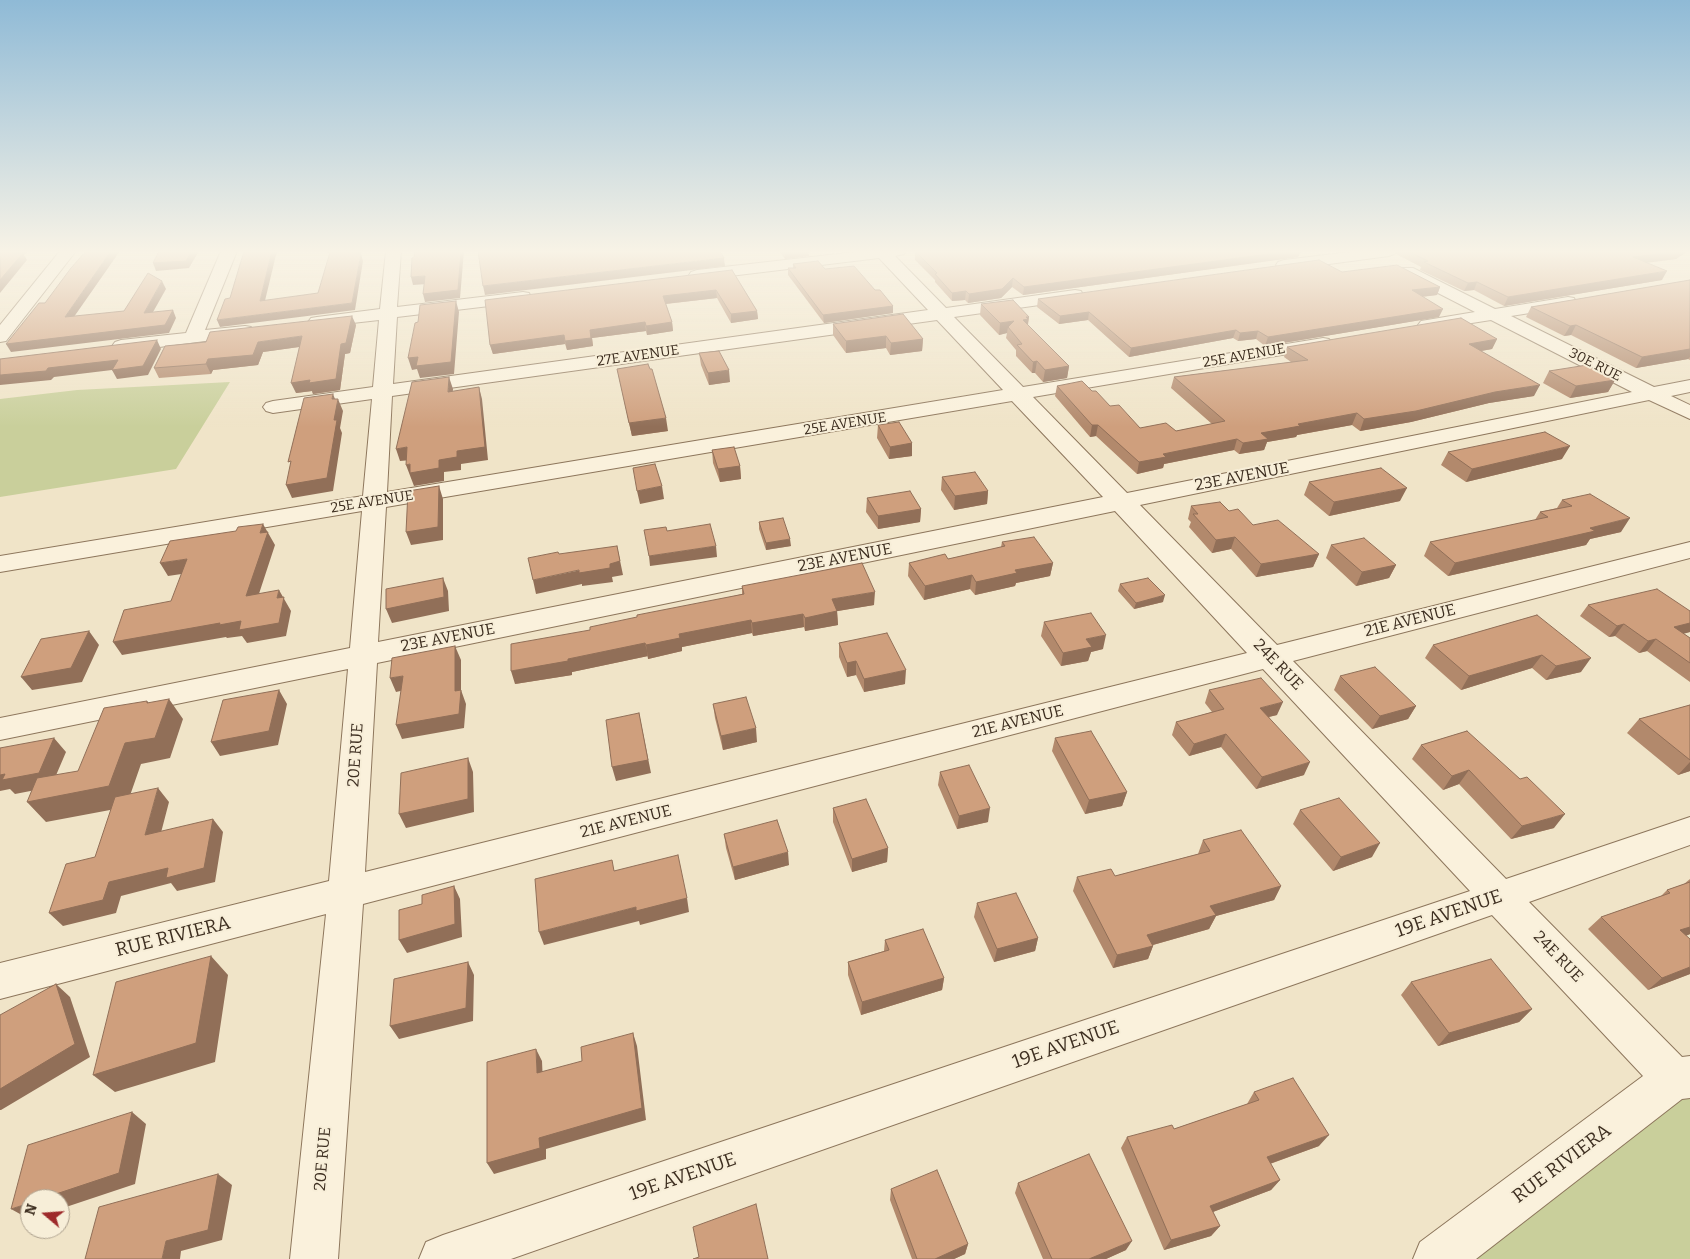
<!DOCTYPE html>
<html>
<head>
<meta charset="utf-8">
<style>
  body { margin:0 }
  #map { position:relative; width:1690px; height:1259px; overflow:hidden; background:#f0e4c8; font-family:Bitter,serif }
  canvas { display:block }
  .north { position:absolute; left:20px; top:1189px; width:50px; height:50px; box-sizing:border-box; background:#f7eed8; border:1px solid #ada18e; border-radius:50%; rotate:288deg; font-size:14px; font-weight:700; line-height:20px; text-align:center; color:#3d2e20 }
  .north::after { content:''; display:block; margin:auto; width:18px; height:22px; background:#9e2a2b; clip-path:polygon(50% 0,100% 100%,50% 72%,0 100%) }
</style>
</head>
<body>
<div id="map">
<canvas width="1690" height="1259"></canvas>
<div class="north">N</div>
</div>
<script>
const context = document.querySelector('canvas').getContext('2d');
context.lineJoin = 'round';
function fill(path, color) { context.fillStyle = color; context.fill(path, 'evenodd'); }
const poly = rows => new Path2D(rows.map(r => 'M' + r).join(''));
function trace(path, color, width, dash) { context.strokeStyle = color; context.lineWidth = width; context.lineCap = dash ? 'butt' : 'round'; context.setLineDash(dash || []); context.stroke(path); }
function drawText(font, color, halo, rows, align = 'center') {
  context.font = font + ' Bitter,serif'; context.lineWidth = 4; context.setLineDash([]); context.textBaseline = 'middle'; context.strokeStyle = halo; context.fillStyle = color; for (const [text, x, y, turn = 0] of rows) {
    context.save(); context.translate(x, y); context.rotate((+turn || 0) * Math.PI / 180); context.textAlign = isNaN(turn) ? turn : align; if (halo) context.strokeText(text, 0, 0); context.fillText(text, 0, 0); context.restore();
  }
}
fill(poly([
  [230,382,176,469,0,497,0,399,77,390],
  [1690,1078,1690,1259,1441,1259]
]), '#c9cf9b');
const minor = poly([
  [60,251,76,251,6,341,0,342,0,325,60,251],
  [221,251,237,251,205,330,245,326,251,327,254,331,251,335,121,352,115,350,112,346,115,342,121,340,186,333,221,251],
  [386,251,401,251,397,307,523,292,529,293,531,297,529,301,523,302,397,317,393,384,928,310,879,258,697,280,691,278,689,275,691,272,697,270,864,251,906,251,904,254,895,256,946,308,1075,290,1081,291,1083,295,1081,299,1075,300,954,317,1023,387,1323,338,1329,339,1332,343,1329,347,1323,348,1033,397,1127,493,1632,392,1491,320,1427,330,1421,329,1418,325,1421,321,1475,312,1401,274,1399,271,1401,268,1413,268,1495,309,1568,297,1574,298,1576,302,1574,306,1511,316,1654,387,1690,380,1690,392,1671,396,1690,405,1690,419,1649,400,1140,505,1277,645,1690,542,1690,558,1293,661,1506,879,1690,817,1690,845,1529,902,1682,1057,1690,1056,1690,1098,1682,1099,1476,1259,1413,1259,1420,1242,1643,1076,1492,915,511,1259,419,1259,426,1242,443,1235,1470,891,1263,669,363,904,338,1259,290,1259,326,914,0,999,0,963,329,881,348,669,0,740,0,718,350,648,362,511,0,572,0,556,363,496,372,399,273,413,266,411,263,407,266,403,273,401,373,387,379,320,317,327,311,326,308,322,311,318,317,317,380,309,386,251],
  [937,320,1003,390,387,492,392,396,937,320],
  [1012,401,1103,497,378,642,386,507,1012,401],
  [1115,511,1247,653,365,872,377,663,1115,511],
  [1358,251,1397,251,1394,254,1389,256,1284,270,1278,268,1276,265,1278,262,1284,260,1358,251]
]);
trace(minor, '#8d765c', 2);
fill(minor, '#faf1dc');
fill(poly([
  [779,251,808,251,809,256,785,259],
  [915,251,1301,251,1298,257,1023,295,1012,287,1001,298,968,303,965,300,952,301,935,282,935,280,915,260],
  [1397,251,1688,251,1676,259,1646,263,1662,280,1504,306,1474,290,1464,291,1420,270,1421,267,1396,254],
  [793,264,825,269,875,290,893,306,893,313,824,323,788,275,788,268,793,268],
  [732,270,757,311,758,319,731,323,717,298,666,304,672,322,673,331,647,335,646,331,592,338,593,346,567,350,565,344,493,354,490,345],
  [1342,272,1440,287,1437,295,1422,297,1439,317,1265,346,1256,339,1238,341,1233,338,1129,357,1088,320,1059,324,1037,307,1038,299],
  [1690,280,1690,360,1688,359,1636,368,1571,335,1564,336,1526,317,1531,307],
  [981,304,1029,317,1028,325,1069,366,1067,378,1043,382,1035,373,1032,373,1016,356,1016,350,1006,338,1007,333,999,335,980,315],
  [833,324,923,339,922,351,890,355,886,348,846,353,833,335],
  [356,325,350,353,345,354,340,390,313,394,312,391,296,393,299,347,263,352,258,365,213,370,211,374,159,378,154,368],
  [1497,339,1492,349,1481,351,1534,396,1489,403,1411,422,1360,431,1352,425,1297,435,1296,437,1267,442,1264,450,1239,454,1234,450,1164,464,1163,468,1137,474,1096,436,1090,437,1055,396,1057,386,1092,391,1110,406,1140,428,1176,431,1212,424,1171,388,1174,377,1291,362,1284,357,1287,347],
  [699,353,730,382,709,385,701,365],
  [617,369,668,431,632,436],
  [1549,371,1615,380,1608,392,1570,398,1543,383],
  [878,425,912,443,912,456,889,459,877,438],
  [712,450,740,466,741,479,720,482,713,463],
  [1448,452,1562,459,1466,482,1441,465],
  [942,477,988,491,987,504,954,510,941,490],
  [1309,482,1400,501,1329,516,1304,495],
  [867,498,921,509,920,522,878,529,866,512],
  [1562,500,1621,532,1590,539,1586,545,1448,576,1424,556,1430,542,1535,520,1540,512,1557,508],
  [1191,506,1229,511,1253,525,1319,554,1313,567,1256,577,1231,549,1212,553,1189,527,1191,522,1188,519],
  [759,522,791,546,766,550,759,529],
  [1002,542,1053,563,1050,576,1016,583,1015,586,975,595,970,589,924,600,908,576,909,563,948,559,1001,547],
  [1331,545,1396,565,1389,578,1356,586,1326,558],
  [1120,584,1163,602,1134,609,1118,591],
  [742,586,874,605,837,611,838,625,805,631,804,627,753,636,752,633,682,647,682,651,648,659,648,656,572,672,572,675,515,684,590,630,742,594],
  [1588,605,1690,611,1690,632,1683,633,1690,638,1690,682,1647,651,1639,653,1615,636,1609,637,1580,616],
  [1537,615,1581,672,1546,680,1532,668,1461,690,1425,658,1433,645],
  [1044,622,1103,649,1091,652,1088,661,1061,666,1041,636],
  [839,643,905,684,864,692,856,675,847,677,839,657],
  [1340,676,1416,706,1408,719,1372,729,1334,690],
  [1209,690,1277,715,1269,717,1304,775,1256,789,1221,747,1189,756,1172,735,1176,722,1212,712,1205,703],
  [713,704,757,742,723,750,715,718],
  [1690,705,1690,771,1678,775,1627,733,1639,719],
  [1467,731,1554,828,1511,839,1459,784,1443,790,1412,759,1421,745],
  [1055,738,1127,792,1122,806,1085,814,1052,751],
  [940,772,988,822,957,829,938,785],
  [833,808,888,848,887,862,852,872,833,822],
  [1300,810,1372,857,1333,871,1293,824],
  [724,834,789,865,735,880,726,848],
  [1203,840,1281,886,1274,900,1216,916,1209,929,1153,945,1153,946,1148,959,1113,968,1073,891,1077,877,1115,876,1198,854],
  [1690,879,1690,934,1686,936,1690,974,1648,990,1588,929,1601,917,1661,896,1667,890,1684,884],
  [977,903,1038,938,1035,951,994,962,974,917],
  [885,940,944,978,942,990,861,1015,848,975,848,962,884,951],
  [1411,982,1532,1009,1519,1022,1438,1046,1401,995],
  [1254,1092,1319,1146,1270,1164,1280,1180,1271,1190,1213,1212,1220,1226,1211,1236,1164,1250,1121,1148,1127,1137,1174,1129,1247,1104],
  [1018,1183,1126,1250,1106,1259,1043,1259,1015,1193],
  [891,1189,968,1244,965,1254,954,1259,912,1259,890,1200]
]), '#b2896c');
fill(poly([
  [17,251,28,251,24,255,27,260,0,293,0,280,14,254],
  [111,251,120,251,69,324,65,317],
  [192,251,199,251,189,268,156,271,153,263],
  [272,251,277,251,263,309,260,301],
  [357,251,362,251,358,262,356,254],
  [461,251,464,251,460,298,425,302,423,294],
  [785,251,808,251,809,256,785,259],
  [1290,251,1301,251,1298,257,1023,295,1024,287],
  [1681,251,1688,251,1676,259,1628,265,1633,257],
  [361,254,363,261,355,310,220,327,217,320,352,303],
  [724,258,725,266,485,295,483,286],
  [1667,271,1662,280,1504,306,1508,297],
  [425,276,427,284,413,285,411,277],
  [1013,278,1012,287,1001,298,968,303,969,294],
  [162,281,166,289,148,321,144,313],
  [1477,282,1474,290,1464,291,1468,283],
  [1440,287,1437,295,1409,298,1412,290],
  [716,290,717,298,664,304,663,296],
  [966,291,965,300,952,301,952,293],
  [456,301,459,312,454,374,420,378,417,369,412,370,408,358],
  [893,306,893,313,824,323,823,315],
  [1443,309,1439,317,1265,346,1268,337],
  [173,310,176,318,169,333,11,352,6,344],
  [757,311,758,319,731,323,731,314],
  [1089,312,1088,320,1059,324,1060,316],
  [352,316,356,325,350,353,345,354,340,390,313,394,312,391,296,393,291,383,341,344],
  [1026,317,1029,317,1027,328,1023,320],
  [1014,321,1008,327,1007,333,999,335,1000,323],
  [645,322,646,331,592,338,593,346,567,350,565,341,590,330],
  [672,322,673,331,647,335,646,326],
  [1576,325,1571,335,1564,336,1570,326],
  [1236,330,1233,338,1129,357,1131,348],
  [1258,331,1256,339,1238,341,1240,333],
  [564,335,565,344,493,354,490,345],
  [302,336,306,346,263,352,258,365,213,370,211,374,206,364,208,359,258,342],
  [886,336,886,348,846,353,846,341],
  [923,339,922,351,890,355,891,343],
  [1497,339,1492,349,1464,354,1469,344],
  [157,340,161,349,148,375,117,379,112,370,54,377,51,380,0,385,0,375],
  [1690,349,1690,357,1688,359,1636,368,1642,357],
  [1037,361,1035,373,1032,373,1033,362],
  [1069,366,1067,378,1043,382,1045,370],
  [729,370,730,382,709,385,708,373],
  [449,377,453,389,452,404,448,392],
  [1615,380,1608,392,1570,398,1576,386],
  [1540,385,1534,396,1489,403,1411,422,1360,431,1364,419,1495,392],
  [479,387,482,399,488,460,461,464,461,470,444,472,444,481,414,486,406,465,439,460,457,451],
  [333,394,337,404,338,399,343,411,340,428,342,433,333,491,292,498,286,485,334,420,332,399],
  [1357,413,1352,425,1297,435,1296,437,1267,442,1264,450,1239,454,1243,443,1261,433,1298,424],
  [666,418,668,431,632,436,629,423],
  [1092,425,1098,425,1096,436,1090,437],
  [1237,439,1234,450,1164,464,1163,468,1137,474,1139,462,1163,454],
  [912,443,912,456,889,459,890,447],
  [1570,446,1562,459,1466,482,1472,469],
  [407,447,411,460,400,461,396,449],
  [740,466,741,479,720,482,718,469],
  [439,486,443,499,443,540,411,545,406,532],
  [662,486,664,499,640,504,637,491],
  [1407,488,1400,501,1329,516,1334,502],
  [988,491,987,504,954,510,955,496],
  [921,509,920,522,878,529,878,516],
  [1630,518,1621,532,1590,539,1586,545,1448,576,1455,563,1590,528],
  [263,524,275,545,254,609,246,596,260,533],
  [1235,537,1231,549,1212,553,1216,540],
  [790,539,791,546,766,550,766,543],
  [617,546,623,575,612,577,613,582,582,586,582,584,536,594,533,580,610,564],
  [716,546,717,557,650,566,649,556],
  [1319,554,1313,567,1256,577,1261,564],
  [187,559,195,572,168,576,160,563],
  [1053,563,1050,576,1016,583,1015,586,975,595,976,582,1015,570],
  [1396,565,1389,578,1356,586,1362,572],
  [972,575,970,589,924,600,925,586],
  [443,578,448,591,449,611,392,623,386,609],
  [279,590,291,611,286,636,247,643,242,636,227,638,226,637,122,655,113,642,277,598],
  [875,592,874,605,832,612,832,599],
  [1165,595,1163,602,1134,609,1136,603],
  [837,611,838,625,805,631,805,618],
  [803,614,804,627,753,636,752,623],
  [751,620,752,633,682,647,682,651,648,659,646,645,679,634],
  [1690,623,1690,632,1665,639,1674,627],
  [1624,624,1615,636,1609,637,1617,626],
  [89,631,99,645,82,682,32,690,21,677],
  [1106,635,1103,649,1091,652,1088,661,1061,666,1063,653,1086,639],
  [1656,639,1647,651,1639,653,1648,641],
  [645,643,648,656,572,672,572,675,515,684,511,671],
  [455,646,461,660,461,692,461,690,466,704,464,728,402,739,396,725,455,691],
  [1542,655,1532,668,1461,690,1469,676],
  [1591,658,1581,672,1546,680,1556,666],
  [856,661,856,675,847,677,847,663],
  [906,670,905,684,864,692,864,679],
  [403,676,409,689,396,692,390,678],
  [279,690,287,704,278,745,220,756,211,742],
  [169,699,183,719,170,758,141,764,126,807,46,822,27,802,125,743,147,701,161,720],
  [1283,702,1277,715,1255,720,1260,708],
  [1416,706,1408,719,1372,729,1380,716],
  [639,713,651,773,616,781,612,767],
  [756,728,757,742,723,750,721,736],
  [1226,734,1221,747,1189,756,1194,744],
  [54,738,66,752,51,787,15,794,10,789,0,791,0,775],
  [468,758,473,772,474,812,406,828,399,814],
  [1310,762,1304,775,1256,789,1262,777],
  [1690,762,1690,771,1678,775],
  [1469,770,1459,784,1443,790,1452,776],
  [158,788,169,802,157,848,145,835],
  [1127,792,1122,806,1085,814,1089,800],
  [990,808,988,822,957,829,959,816],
  [1565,814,1554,828,1511,839,1522,826],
  [213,819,223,832,215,882,177,891,171,883,121,896,116,913,63,926,49,913,109,882],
  [1380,843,1372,857,1333,871,1341,857],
  [888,848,887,862,852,872,852,859],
  [788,852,789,865,735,880,733,867],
  [454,886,460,899,462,937,407,953,399,940],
  [1281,886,1274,900,1216,916,1209,929,1142,948,1147,935,1210,906],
  [687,898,689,912,640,925,639,921,544,945,539,932,636,907],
  [1690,927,1690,934,1667,943,1680,930],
  [1038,938,1035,951,994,962,997,949],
  [1153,946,1148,959,1113,968,1117,955],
  [211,956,228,975,215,1062,115,1092,93,1075],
  [468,962,474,975,473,1021,399,1039,390,1026],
  [1690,967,1690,974,1648,990,1662,978],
  [944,978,942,990,861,1015,862,1002],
  [56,984,70,997,90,1057,1,1110,0,1110,0,1089],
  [1532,1009,1519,1022,1438,1046,1449,1033],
  [633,1033,637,1046,646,1120,546,1149,546,1159,494,1174,487,1163],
  [536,1049,542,1061,543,1085,537,1073],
  [132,1112,146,1124,135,1184,60,1209,60,1199,41,1199],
  [1329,1135,1319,1146,1258,1168,1267,1157],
  [218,1174,232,1185,222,1240,181,1251,180,1259,162,1259,166,1241],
  [1280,1180,1271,1190,1202,1216,1210,1206],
  [30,1203,30,1219,29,1219,11,1209],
  [1220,1226,1211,1236,1164,1250,1171,1240],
  [1132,1241,1126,1250,1106,1259,1089,1259],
  [968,1244,965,1254,954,1259,935,1259]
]), '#916f58');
const building = poly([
  [0,251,17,251,14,254,23,253,0,280,0,251],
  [86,251,111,251,65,317,124,311,148,273,162,281,144,313,173,310,165,325,6,344,39,303,45,303,71,268,86,251],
  [159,251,192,251,186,261,153,263,159,251],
  [244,251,272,251,260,301,318,293,330,252,327,253,328,251,357,251,356,254,361,254,352,303,217,320,225,299,230,298,244,251],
  [415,251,461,251,458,290,423,294,425,276,411,277,412,258,414,257,415,251],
  [478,251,720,251,724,258,483,286,478,251],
  [915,251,1290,251,1024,287,1013,278,1002,289,969,294,966,291,952,293,935,274,937,273,915,251],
  [1408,251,1681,251,1633,257,1667,271,1508,297,1477,282,1468,283,1424,262,1428,261,1408,251],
  [1319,260,1342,272,1397,265,1440,287,1412,290,1443,309,1268,337,1258,331,1240,333,1236,330,1131,348,1089,312,1060,316,1038,299,1319,260],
  [818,261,825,269,854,266,875,290,880,290,893,306,823,315,788,268,796,268,793,264,818,261],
  [732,270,757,311,731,314,716,290,663,296,672,322,646,326,645,322,590,330,591,338,565,341,564,335,490,345,485,300,732,270],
  [1690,280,1690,349,1642,357,1576,325,1570,326,1531,307,1690,280],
  [1013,300,1029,317,1026,317,1028,319,1023,320,1069,366,1045,370,1037,361,1033,362,1017,345,1022,344,1008,327,1014,321,1000,323,981,304,1013,300],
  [456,301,451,362,416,366,418,357,408,358,415,323,418,322,420,305,456,301],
  [903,314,923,339,891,343,886,336,846,341,833,324,903,314],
  [352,316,346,343,341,344,336,379,309,383,310,380,291,383,302,336,258,342,253,355,208,359,206,364,154,368,165,346,206,342,210,332,352,316],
  [1461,318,1497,339,1469,344,1540,385,1495,392,1416,411,1364,419,1357,413,1298,424,1300,426,1261,433,1268,439,1243,443,1237,439,1163,454,1166,457,1139,462,1098,425,1092,425,1057,386,1082,381,1092,391,1096,391,1110,406,1119,405,1140,428,1166,423,1176,431,1225,421,1174,377,1308,360,1287,347,1461,318],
  [157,340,143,366,112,370,118,360,48,368,46,371,0,375,0,359,157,340],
  [719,351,729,370,708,373,699,353,719,351],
  [648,364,650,369,652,369,666,418,629,423,617,369,648,364],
  [1587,365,1615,380,1576,386,1549,371,1587,365],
  [449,377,448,392,479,387,485,447,457,451,457,457,439,460,439,468,410,473,410,464,406,465,407,447,396,449,412,382,449,377],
  [333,394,332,399,338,399,334,420,337,420,327,478,286,485,291,461,288,462,304,398,333,394],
  [899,422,912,443,890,447,878,425,899,422],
  [1545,432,1570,446,1472,469,1448,452,1545,432],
  [734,447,740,466,718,469,712,450,734,447],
  [655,464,662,486,637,491,633,468,655,464],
  [1381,468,1407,488,1334,502,1309,482,1381,468],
  [975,472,988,491,955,496,942,477,975,472],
  [439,486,438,527,406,532,408,491,439,486],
  [910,491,921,509,878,516,867,498,910,491],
  [1590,494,1630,518,1590,528,1595,531,1455,563,1430,542,1548,517,1540,512,1572,506,1562,500,1590,494],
  [1220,502,1229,511,1238,509,1253,525,1278,520,1319,554,1261,564,1235,537,1216,540,1193,514,1198,514,1191,506,1220,502],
  [783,518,790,539,766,543,759,522,783,518],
  [263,524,260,533,268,532,246,596,279,590,277,598,284,597,279,623,239,630,241,621,219,625,220,623,113,642,124,610,171,601,187,559,160,563,170,541,236,531,238,527,263,524],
  [710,524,716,546,649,556,644,530,666,527,667,531,710,524],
  [1034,537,1053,563,1015,570,1017,573,976,582,972,575,925,586,909,563,945,554,948,559,1005,546,1002,542,1034,537],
  [1364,538,1396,565,1362,572,1331,545,1364,538],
  [617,546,620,561,610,564,610,568,579,573,579,570,533,580,528,558,558,552,559,554,617,546],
  [862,563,875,592,832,599,837,611,805,618,803,614,752,623,751,620,679,634,680,638,646,645,645,643,568,659,568,661,511,671,511,644,590,630,590,627,637,617,637,615,744,594,742,586,862,563],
  [443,578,444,597,386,609,386,589,443,578],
  [1148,578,1165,595,1136,603,1120,584,1148,578],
  [1657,589,1690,611,1690,623,1674,627,1690,638,1690,663,1656,639,1648,641,1624,624,1617,626,1588,605,1657,589],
  [1091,613,1106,635,1086,639,1092,647,1063,653,1044,622,1091,613],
  [1537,615,1591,658,1556,666,1542,655,1469,676,1433,645,1537,615],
  [89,631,71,668,21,677,41,639,89,631],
  [887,633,906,670,864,679,856,661,847,663,839,643,887,633],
  [455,646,455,691,461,690,459,714,396,725,403,676,390,678,392,658,455,646],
  [1375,667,1416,706,1380,716,1340,676,1375,667],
  [1261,678,1283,702,1260,708,1310,762,1262,777,1226,734,1194,744,1176,722,1224,709,1209,690,1261,678],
  [279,690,269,731,211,742,223,700,279,690],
  [746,697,756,728,721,736,713,704,746,697],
  [169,699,155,738,125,743,109,786,27,802,37,778,78,771,104,708,147,701,147,703,169,699],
  [1690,705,1690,760,1639,719,1690,705],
  [639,713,648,760,612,767,606,720,639,713],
  [1091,731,1127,792,1089,800,1055,738,1091,731],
  [1467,731,1520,779,1527,777,1565,814,1522,826,1469,770,1452,776,1421,745,1467,731],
  [54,738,39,773,2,780,5,774,0,775,0,748,54,738],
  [468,758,468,799,399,814,401,773,468,758],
  [969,765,990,808,959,816,940,772,969,765],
  [158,788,145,835,213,819,204,868,166,878,168,868,109,882,103,900,49,913,66,864,95,857,115,797,158,788],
  [1339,798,1380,843,1341,857,1300,810,1339,798],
  [866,799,888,848,852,859,833,808,866,799],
  [777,820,788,852,733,867,724,834,777,820],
  [1241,830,1281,886,1210,906,1216,915,1147,935,1153,946,1117,955,1077,877,1111,869,1115,876,1210,851,1203,840,1241,830],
  [678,855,687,898,636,911,636,907,539,932,535,879,612,860,614,871,678,855],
  [1690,882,1690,927,1680,930,1690,939,1690,967,1662,978,1601,917,1670,893,1667,890,1690,882],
  [454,886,455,924,399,940,399,910,422,904,422,895,454,886],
  [1016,893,1038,938,997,949,977,903,1016,893],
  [923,929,944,978,862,1002,848,962,889,950,885,940,923,929],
  [211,956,196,1043,93,1075,116,982,211,956],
  [1491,959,1532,1009,1449,1033,1411,982,1491,959],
  [468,962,466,1008,390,1026,394,979,468,962],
  [56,984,75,1044,0,1089,0,1015,56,984],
  [633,1033,642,1108,539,1138,540,1148,487,1163,487,1062,536,1049,537,1073,582,1061,581,1047,633,1033],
  [1293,1078,1329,1135,1267,1157,1280,1180,1210,1206,1220,1226,1171,1240,1127,1137,1172,1125,1174,1129,1259,1100,1254,1092,1293,1078],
  [132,1112,119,1173,41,1199,30,1199,30,1203,11,1209,28,1145,132,1112],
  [1089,1154,1132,1241,1089,1259,1052,1259,1018,1183,1089,1154],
  [937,1170,968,1244,935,1259,917,1259,891,1189,937,1170],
  [218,1174,208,1230,166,1241,162,1259,85,1259,99,1207,218,1174],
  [756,1204,768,1259,693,1259,699,1257,693,1227,756,1204]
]);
fill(building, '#cf9f7d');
trace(building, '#916f58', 1);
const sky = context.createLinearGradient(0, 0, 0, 427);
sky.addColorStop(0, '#8fbad6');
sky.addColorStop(0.59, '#f8f3e6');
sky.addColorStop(1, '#f8f3e600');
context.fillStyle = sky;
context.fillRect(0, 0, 1690, 427);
drawText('14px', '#3d2e20', '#f7eed8', [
  ["27E AVENUE",638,356,-8],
  ["25E AVENUE",1244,356,-10],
  ["30E RUE",1595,365,27],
  ["25E AVENUE",845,424,-9],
  ["25E AVENUE",372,502,-9]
]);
drawText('16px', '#3d2e20', '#f7eed8', [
  ["23E AVENUE",1242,477,-11],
  ["23E AVENUE",845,558,-11],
  ["21E AVENUE",1410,621,-14],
  ["23E AVENUE",448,638,-11],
  ["24E RUE",1278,665,46],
  ["21E AVENUE",1018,722,-14],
  ["20E RUE",356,755,-86],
  ["21E AVENUE",626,822,-14],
  ["24E RUE",1558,957,46],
  ["20E RUE",323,1159,-85]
]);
drawText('19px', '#3d2e20', '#f7eed8', [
  ["19E AVENUE",1449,914,-19],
  ["RUE RIVIERA",173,937,-14],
  ["19E AVENUE",1066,1045,-19],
  ["RUE RIVIERA",1562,1164,-37],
  ["19E AVENUE",683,1177,-19]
]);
</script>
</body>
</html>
